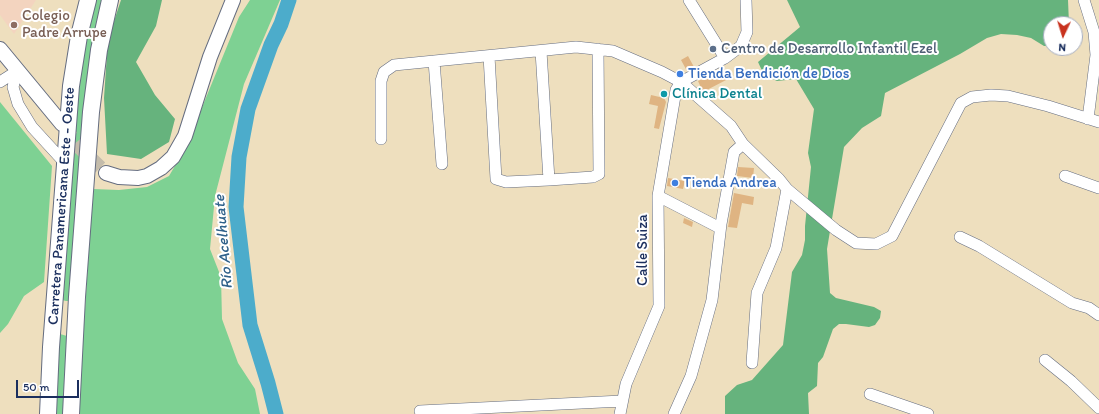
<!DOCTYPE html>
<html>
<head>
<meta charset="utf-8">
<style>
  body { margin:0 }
  #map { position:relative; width:1099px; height:414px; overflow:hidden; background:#eedfbe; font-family:Itim,sans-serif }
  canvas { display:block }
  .north { position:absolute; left:1043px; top:16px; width:40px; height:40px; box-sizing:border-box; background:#fff; border:1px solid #a4acbf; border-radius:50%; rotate:184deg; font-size:11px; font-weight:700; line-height:16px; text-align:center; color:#1b2f5e }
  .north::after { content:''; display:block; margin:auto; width:14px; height:18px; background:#c8321e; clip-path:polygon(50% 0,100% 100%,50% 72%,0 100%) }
  .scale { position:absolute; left:16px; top:380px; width:63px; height:18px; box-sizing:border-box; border:2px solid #1b2f5e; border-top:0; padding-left:5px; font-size:12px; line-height:14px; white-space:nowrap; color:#1b2f5e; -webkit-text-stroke:3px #fff; paint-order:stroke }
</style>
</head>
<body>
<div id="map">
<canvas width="1099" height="414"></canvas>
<div class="north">N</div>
<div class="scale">50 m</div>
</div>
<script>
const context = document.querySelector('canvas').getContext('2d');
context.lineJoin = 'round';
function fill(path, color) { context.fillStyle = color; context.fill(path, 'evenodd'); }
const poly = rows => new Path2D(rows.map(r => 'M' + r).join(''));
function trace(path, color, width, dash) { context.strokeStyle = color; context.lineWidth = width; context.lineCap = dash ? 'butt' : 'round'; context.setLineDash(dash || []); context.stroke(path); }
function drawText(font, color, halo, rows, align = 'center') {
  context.font = font + ' Itim,sans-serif'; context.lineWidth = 4; context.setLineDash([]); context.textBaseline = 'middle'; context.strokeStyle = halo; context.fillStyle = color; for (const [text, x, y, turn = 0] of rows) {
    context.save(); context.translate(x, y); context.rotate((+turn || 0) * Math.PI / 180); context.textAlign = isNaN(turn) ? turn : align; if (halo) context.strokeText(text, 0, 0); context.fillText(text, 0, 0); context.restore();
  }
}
fill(poly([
  [0,0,36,0,14,34,0,15]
]), '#f3d4bf');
fill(poly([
  [93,0,106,0,69,301,66,301,62,300,76,81],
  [250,0,280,0,244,84,215,196,210,249,221,277,222,319,238,363,255,389,260,414,78,414,93,189,119,190,147,187,169,176,185,149,239,17],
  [0,102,52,166,44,282,24,296,8,324,0,333],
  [60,334,67,336,66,414,53,414]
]), '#7ed193');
fill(poly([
  [121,0,162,0,156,26,136,62,155,95,175,119,169,142,141,159,107,154,104,98,108,39],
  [787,0,1068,0,1069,24,1051,24,1051,46,1044,46,1031,38,1017,35,1001,34,987,38,960,54,885,93,881,116,862,128,844,147,827,249,830,293,836,298,874,307,881,311,880,318,875,325,869,327,846,324,839,324,833,329,823,357,818,363,817,386,808,393,809,414,725,414,725,396,737,385,752,380,783,345,792,272,802,255,805,240,805,226,811,167,808,153,814,109,796,79,777,81,764,75,758,62,800,27]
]), '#66b37d');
trace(poly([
  [276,414,268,383,250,325,236,207,239,157,248,109,271,45,281,24,289,0]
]), '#4caccb', 15);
fill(poly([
  [688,56,694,67,687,71,681,60],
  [723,69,728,79,703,92,698,81],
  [651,95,664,98,666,102,659,129,654,128,658,106,649,104],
  [738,167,754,168,753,178,737,176],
  [668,178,685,181,683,189,667,186],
  [734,193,754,197,753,205,742,203,737,228,728,227],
  [684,218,693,222,692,227,683,223]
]), '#dfb482');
trace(poly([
  [63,126,80,148,106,173]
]), '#c4bcab', 14, [14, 7]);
const minor = poly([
  [689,0,725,58],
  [1084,0,1094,32,1096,55,1088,119],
  [541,51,549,180],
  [489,56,496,179,506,182,549,180,593,177,599,174,598,49],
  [434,61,442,164],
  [17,71,13,87,18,104,32,127,65,163],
  [0,82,17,71],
  [381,139,381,81,384,72,394,65,576,47,613,51,662,72,681,82,731,126,743,144,779,179,787,189,836,230,856,243,876,244,892,236,961,103,972,97,991,95,1008,96,1048,106,1099,122],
  [1065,176,1099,188],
  [658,196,720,228],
  [960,237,979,246,1072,303,1089,308,1099,315],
  [1045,360,1071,381,1099,408],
  [752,363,757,293,776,248,787,189],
  [870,394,928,414],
  [420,411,622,401],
  [620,414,626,384,659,306,658,196,676,90,681,82,725,58,741,46,747,32,746,0],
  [674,414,691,376,712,300,721,224,734,152,743,144]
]);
const major = poly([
  [0,49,62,124],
  [106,173,119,177,138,178,147,176,161,168,173,157,185,136,210,57,233,0]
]);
const highway = poly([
  [48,414,51,347,71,86,79,36,88,0],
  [71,414,77,297,91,112,99,50,110,0]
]);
trace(minor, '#656d80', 12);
trace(major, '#656d80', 16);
trace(highway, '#656d80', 18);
trace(minor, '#fff', 11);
trace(major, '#fff', 14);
trace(highway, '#fff', 16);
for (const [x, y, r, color] of [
  [14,25,4,"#8d6e63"],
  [713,49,4,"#5c6f8a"],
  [680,74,4,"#3f7fe0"],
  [664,94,4,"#0f9aa8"],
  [675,183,4,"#3f7fe0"]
]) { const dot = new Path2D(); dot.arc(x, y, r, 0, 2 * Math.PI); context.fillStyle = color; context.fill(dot); trace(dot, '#fff', 1.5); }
drawText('15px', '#785e54', '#fff', [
  ["Colegio",22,16],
  ["Padre Arrupe",22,33]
], 'left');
drawText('15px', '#4e5e75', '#fff', [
  ["Centro de Desarrollo Infantil Ezel",721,49]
], 'left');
drawText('15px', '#366cbe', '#fff', [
  ["Tienda Bendición de Dios",688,74],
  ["Tienda Andrea",683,183]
], 'left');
drawText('15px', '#0d838f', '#fff', [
  ["Clínica Dental",672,94]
], 'left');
drawText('15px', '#1b2f5e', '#fff', [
  ["Carretera Panamericana Este - Oeste",62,206,-86],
  ["Calle Suiza",643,250,-90]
]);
drawText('italic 16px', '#2f618a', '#fff', [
  ["Río Acelhuate",224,242,-95]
]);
</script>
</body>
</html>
